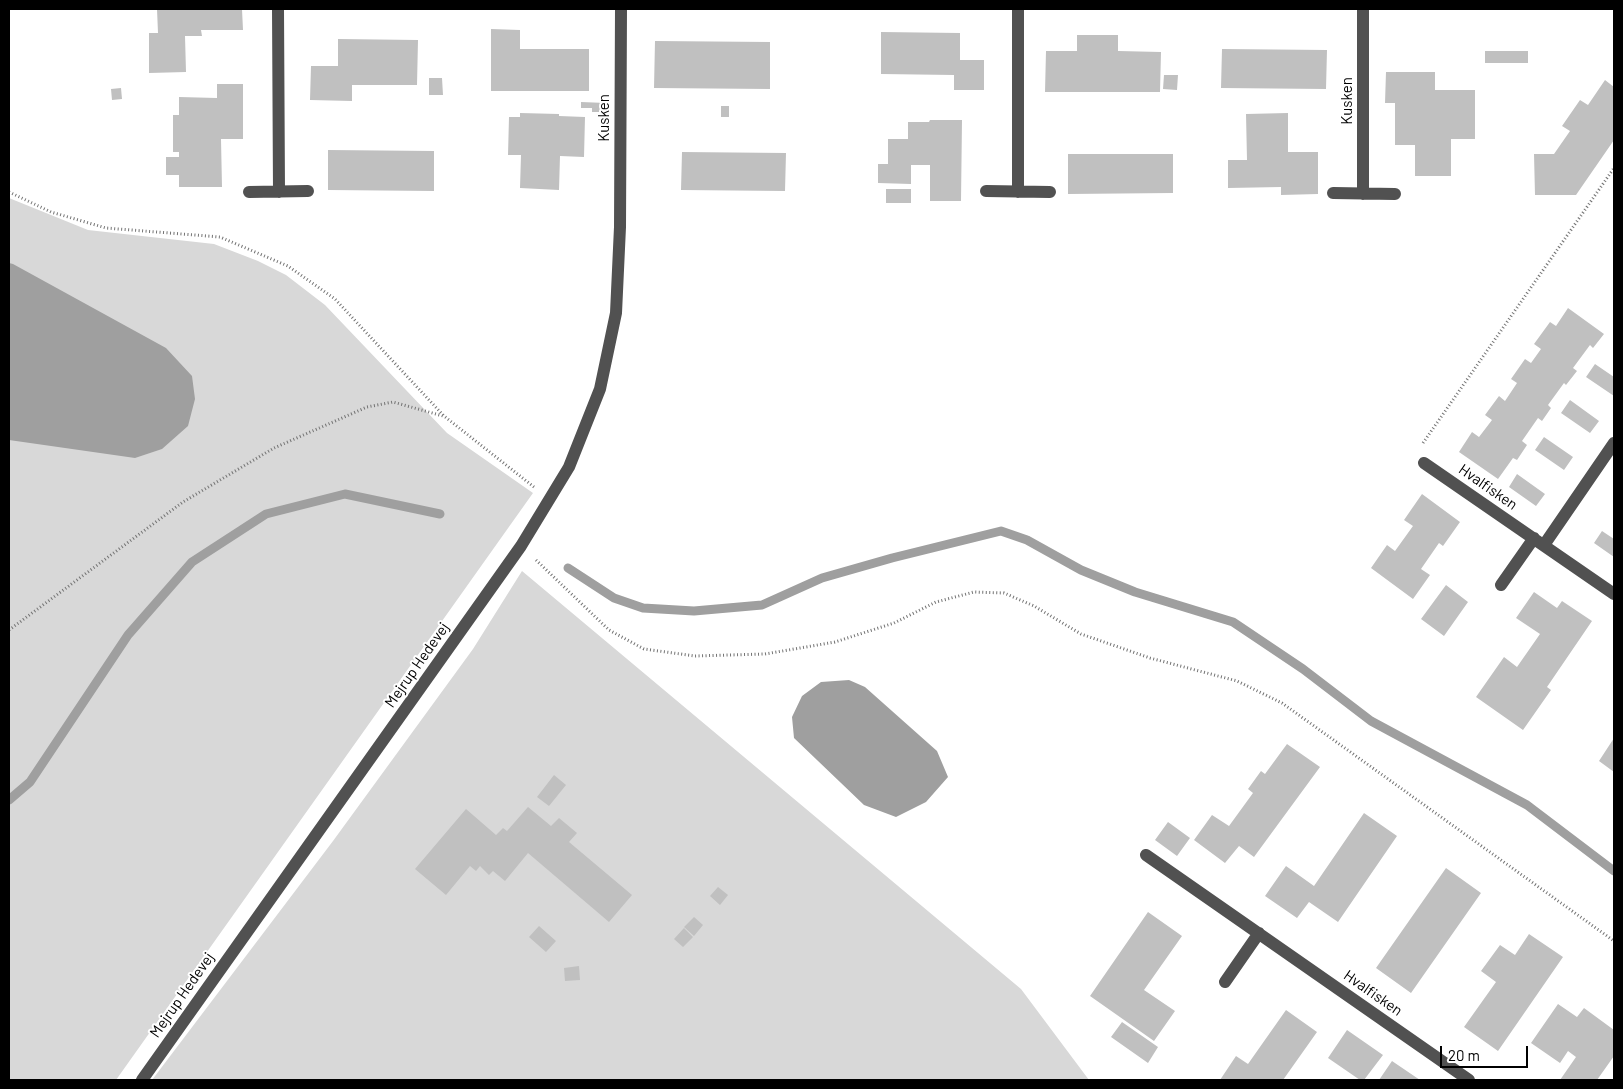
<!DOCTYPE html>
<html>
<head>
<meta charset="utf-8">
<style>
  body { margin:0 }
  #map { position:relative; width:1623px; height:1089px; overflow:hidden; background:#fff; font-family:Barlow,sans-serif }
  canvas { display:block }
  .frame { position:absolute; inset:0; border:10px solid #000; pointer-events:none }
  .scale { position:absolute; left:1440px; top:1046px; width:88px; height:22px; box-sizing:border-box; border:2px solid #000; border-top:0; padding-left:6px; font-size:15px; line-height:18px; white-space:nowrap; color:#000; -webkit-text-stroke:4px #fff; paint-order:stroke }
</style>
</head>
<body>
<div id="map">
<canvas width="1623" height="1089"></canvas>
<div class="frame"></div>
<div class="scale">20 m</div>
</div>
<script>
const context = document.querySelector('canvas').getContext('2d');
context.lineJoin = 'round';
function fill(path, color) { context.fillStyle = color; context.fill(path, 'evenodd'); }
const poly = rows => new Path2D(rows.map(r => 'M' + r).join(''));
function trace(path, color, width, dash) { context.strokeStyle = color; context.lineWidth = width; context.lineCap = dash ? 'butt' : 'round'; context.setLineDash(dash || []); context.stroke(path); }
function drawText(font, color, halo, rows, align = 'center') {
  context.font = font + ' Barlow,sans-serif'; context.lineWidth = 4; context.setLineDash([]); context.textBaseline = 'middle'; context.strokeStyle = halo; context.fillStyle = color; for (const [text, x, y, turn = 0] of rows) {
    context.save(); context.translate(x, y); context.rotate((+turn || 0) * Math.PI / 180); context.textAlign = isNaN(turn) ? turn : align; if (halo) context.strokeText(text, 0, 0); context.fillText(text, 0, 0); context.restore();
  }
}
fill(poly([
  [9,198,88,230,214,244,258,261,286,275,325,305,447,433,533,493,116,1080,9,1080],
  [522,571,1021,989,1089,1080,152,1080,333,841,473,649]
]), '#d8d8d8');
fill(poly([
  [9,263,13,264,166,348,192,376,195,399,188,426,162,449,135,458,9,440],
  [849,680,865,687,937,751,948,777,926,802,896,817,864,805,794,738,792,717,802,696,821,682]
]), '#9f9f9f');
trace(poly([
  [568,568,614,598,643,608,694,611,762,605,822,578,892,558,1001,531,1027,540,1081,570,1135,592,1233,622,1303,669,1371,721,1527,805,1614,871],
  [9,800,30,782,128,635,192,562,266,514,345,494,440,514]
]), '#9f9f9f', 9);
fill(poly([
  [157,9,242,9,243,30,201,30,202,36,185,36,186,72,149,73,149,33,158,33],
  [491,29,520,30,520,49,589,49,589,91,491,91],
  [881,32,960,33,960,60,984,60,984,90,954,90,954,75,881,74],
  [1077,35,1118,35,1118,51,1161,52,1160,92,1045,92,1046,51,1077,51],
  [338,39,418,40,417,85,352,85,352,101,310,100,311,66,338,66],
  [655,41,770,42,770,89,654,88],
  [1222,49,1327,50,1326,89,1221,88],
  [1485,51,1528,51,1528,63,1485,63],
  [1386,72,1435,72,1435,90,1475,90,1475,139,1451,139,1451,176,1415,176,1415,145,1395,145,1395,103,1385,103],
  [1164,75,1178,75,1177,90,1163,89],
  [429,78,442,78,443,95,429,95],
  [1605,80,1614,87,1614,140,1576,195,1535,195,1534,154,1554,154,1570,131,1562,126,1580,100,1588,105],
  [217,84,243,84,243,139,221,139,222,187,179,187,179,175,166,175,166,157,179,157,179,152,173,152,173,115,179,115,179,97,217,98],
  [121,88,122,99,112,100,111,89],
  [581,102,606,103,606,112,592,112,592,108,581,108],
  [721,106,729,106,729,117,721,117],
  [520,113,559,114,559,116,585,117,584,157,560,156,559,190,520,188,521,155,508,155,509,117,520,117],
  [1288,113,1288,152,1318,152,1318,194,1281,195,1281,187,1228,188,1228,160,1247,160,1246,114],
  [930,120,962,120,961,201,930,201,930,165,911,165,911,184,878,183,878,164,888,164,888,139,908,139,908,122,929,122],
  [328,150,434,151,434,191,328,190],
  [682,152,786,153,785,191,681,190],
  [1068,154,1173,154,1173,193,1068,194],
  [886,189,911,189,911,203,886,203],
  [1568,308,1604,334,1593,348,1590,345,1573,368,1577,371,1566,385,1564,383,1548,405,1551,408,1542,421,1538,418,1522,441,1527,445,1517,460,1513,458,1498,479,1459,452,1472,432,1479,437,1492,420,1485,415,1499,396,1505,401,1517,383,1511,379,1525,359,1531,363,1541,349,1534,344,1550,322,1556,326],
  [1595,364,1614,377,1614,396,1586,377],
  [1570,400,1599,421,1590,433,1561,413],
  [1544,437,1573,457,1564,470,1535,450],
  [1517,474,1545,494,1536,506,1509,487],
  [1422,494,1460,522,1443,546,1439,543,1421,569,1430,575,1413,599,1371,568,1387,545,1395,551,1413,526,1404,520],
  [1602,531,1614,539,1614,557,1594,543],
  [1446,585,1468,602,1444,636,1421,619],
  [1534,592,1557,608,1562,601,1592,621,1547,687,1551,690,1523,730,1476,697,1504,657,1517,667,1540,634,1516,618],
  [1614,738,1614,772,1599,761],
  [1287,744,1320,767,1254,857,1239,846,1225,863,1194,840,1212,815,1229,826,1253,793,1248,789,1261,771,1265,774],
  [554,775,566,785,549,806,537,797],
  [528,807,551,826,559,818,577,833,569,842,632,895,609,922,528,853,505,881,493,871,489,875,480,866,476,871,470,866,446,895,415,869,466,809,496,835,503,828,507,831],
  [1364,813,1397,836,1338,922,1309,902,1297,918,1265,896,1286,866,1314,886],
  [1168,822,1190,838,1177,856,1155,840],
  [1446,868,1481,893,1411,993,1376,968],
  [718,887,728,895,720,905,710,896],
  [1148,912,1182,936,1144,990,1175,1011,1154,1041,1090,996],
  [694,917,703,925,694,936,684,927],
  [539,926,556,941,546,952,529,937],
  [684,928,693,937,683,947,674,939],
  [1529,934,1563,957,1498,1051,1464,1027,1496,982,1481,971,1500,945,1515,955],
  [579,966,580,980,565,981,564,968],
  [1558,1004,1577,1017,1584,1008,1614,1030,1614,1056,1597,1080,1560,1080,1576,1057,1568,1051,1560,1063,1531,1043],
  [1286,1010,1317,1032,1283,1080,1220,1080,1236,1056,1248,1064],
  [1122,1022,1158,1047,1148,1063,1111,1037],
  [1347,1030,1383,1055,1364,1080,1360,1080,1328,1058],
  [1392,1061,1420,1080,1379,1080]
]), '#c0c0c0');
trace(poly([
  [9,192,51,212,106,228,220,237,288,266,335,299,444,416,534,487],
  [1423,443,1614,168],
  [536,560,609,630,644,649,695,656,765,654,835,642,894,623,936,602,974,592,1004,593,1034,606,1081,634,1150,658,1237,681,1282,703,1614,941],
  [9,630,183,502,274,448,367,407,393,402,443,416]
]), '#737373', 3, [1, 2.5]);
trace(poly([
  [278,9,279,192],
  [1363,9,1363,194],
  [986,191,1050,192],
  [249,192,308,191],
  [1018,192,1018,9],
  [1333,193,1395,194],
  [1424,463,1614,594],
  [1544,545,1614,443],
  [1501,585,1534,538],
  [1146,855,1469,1080],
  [1225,982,1259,933],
  [142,1080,521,546,569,467,600,389,616,313,620,227,621,9]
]), '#515151', 12);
drawText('15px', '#000', '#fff', [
  ["Kusken",1347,101,-90],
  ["Kusken",604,118,-90],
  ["Hvalfisken",1488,487,35],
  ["Mejrup Hedevej",417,665,-55],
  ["Hvalfisken",1373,993,35],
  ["Mejrup Hedevej",182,995,-55]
]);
</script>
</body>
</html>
